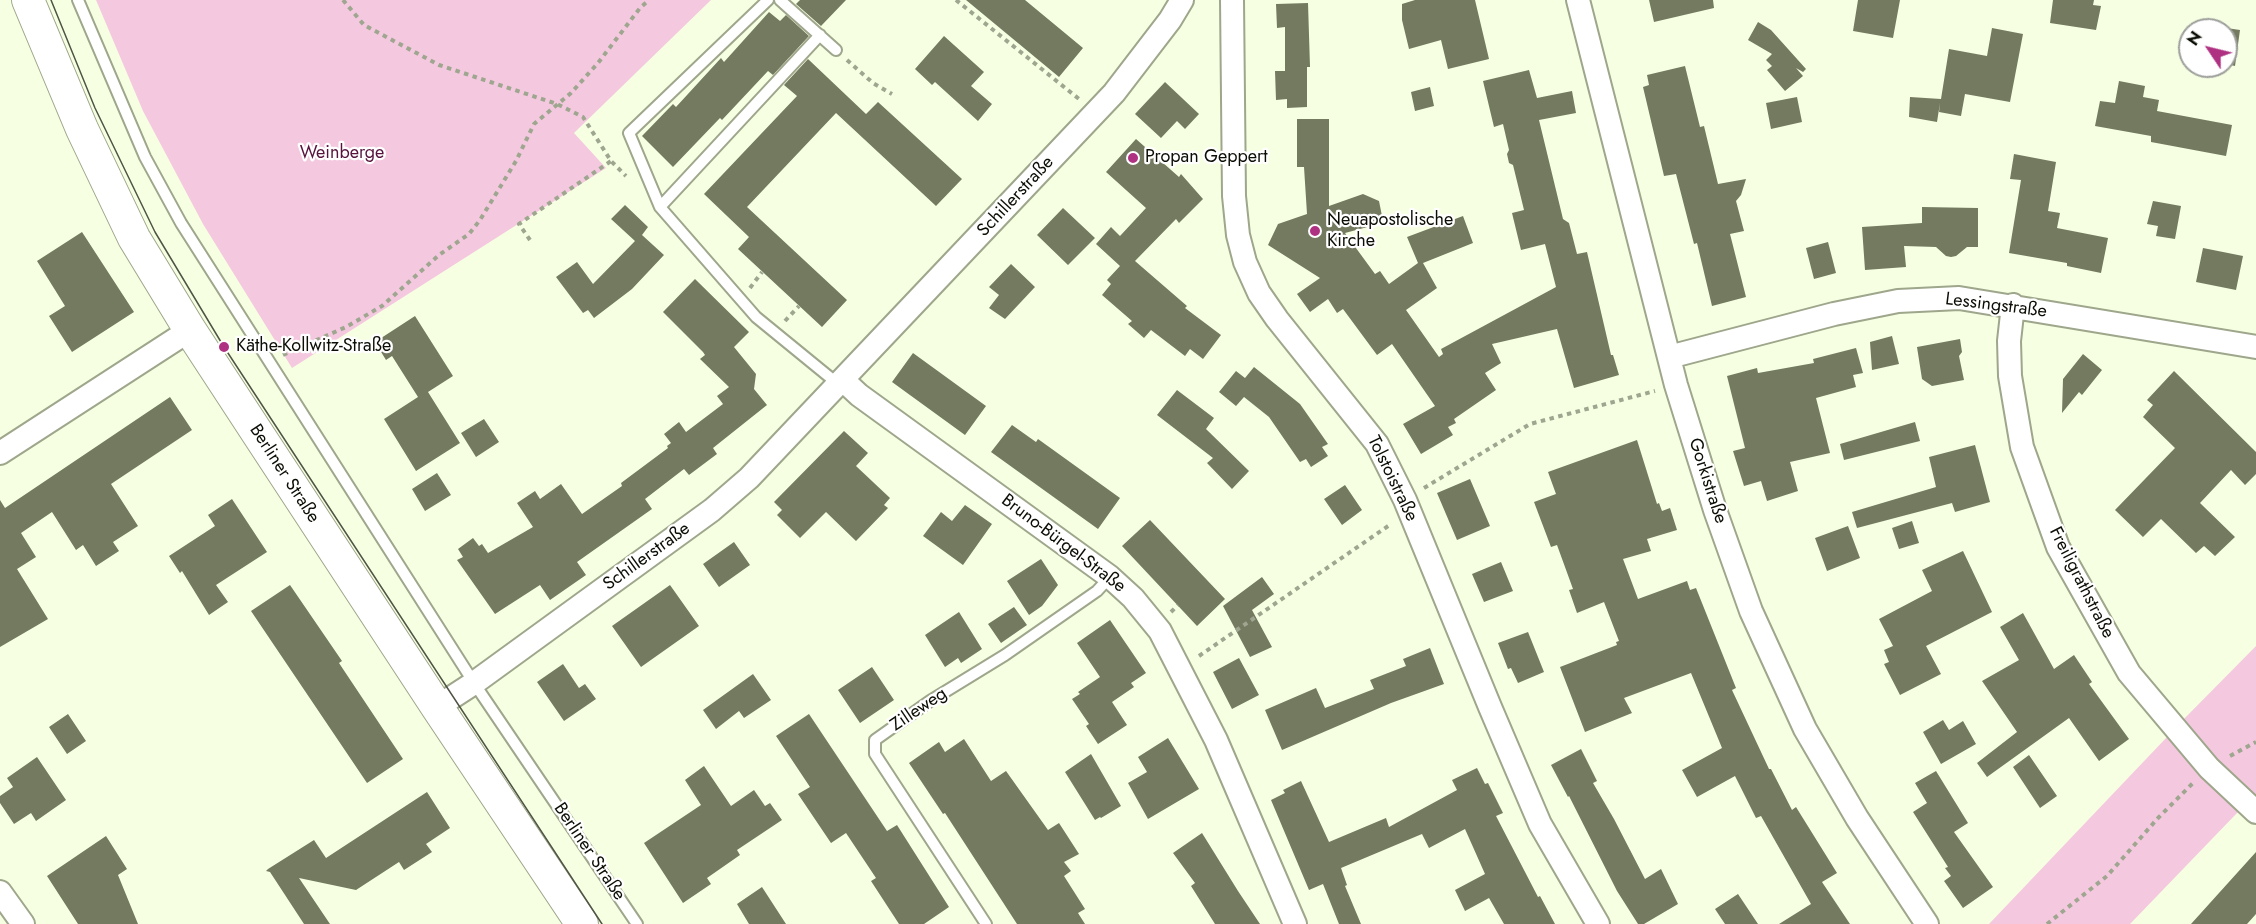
<!DOCTYPE html>
<html>
<head>
<meta charset="utf-8">
<style>
  body { margin:0 }
  #map { position:relative; width:2256px; height:924px; overflow:hidden; background:#f6ffe2; font-family:Jost,sans-serif }
  canvas { display:block }
  .north { position:absolute; left:2178px; top:18px; width:60px; height:60px; box-sizing:border-box; background:#fff; border:2px solid #9d9f9b; border-radius:50%; rotate:305deg; font-size:16px; font-weight:700; line-height:24px; text-align:center; color:#0b0e05 }
  .north::after { content:''; display:block; margin:auto; width:21px; height:27px; background:#af3282; clip-path:polygon(50% 0,100% 100%,50% 72%,0 100%) }
</style>
</head>
<body>
<div id="map">
<canvas width="2256" height="924"></canvas>
<div class="north">N</div>
</div>
<script>
const context = document.querySelector('canvas').getContext('2d');
context.lineJoin = 'round';
function fill(path, color) { context.fillStyle = color; context.fill(path, 'evenodd'); }
const poly = rows => new Path2D(rows.map(r => 'M' + r).join(''));
function trace(path, color, width, dash) { context.strokeStyle = color; context.lineWidth = width; context.lineCap = dash ? 'butt' : 'round'; context.setLineDash(dash || []); context.stroke(path); }
function drawText(font, color, halo, rows, align = 'center') {
  context.font = font + ' Jost,sans-serif'; context.lineWidth = 4.5; context.setLineDash([]); context.textBaseline = 'middle'; context.strokeStyle = halo; context.fillStyle = color; for (const [text, x, y, turn = 0] of rows) {
    context.save(); context.translate(x, y); context.rotate((+turn || 0) * Math.PI / 180); context.textAlign = isNaN(turn) ? turn : align; if (halo) context.strokeText(text, 0, 0); context.fillText(text, 0, 0); context.restore();
  }
}
fill(poly([
  [96,0,711,0,574,133,606,168,292,368,203,224,143,111],
  [2256,646,2256,794,2250,800,2179,724],
  [2167,737,2238,812,2130,924,1989,924]
]), '#f4c9df');
fill(poly([
  [800,0,846,0,821,26,796,4],
  [966,0,1025,0,1083,48,1059,77],
  [1415,0,1475,0,1489,59,1448,69,1441,40,1409,49,1402,20,1402,4],
  [1649,0,1713,0,1714,8,1654,22],
  [1858,0,1900,0,1893,38,1853,31],
  [2053,0,2094,0,2093,5,2101,6,2096,30,2050,23],
  [1308,3,1310,67,1307,67,1307,107,1287,108,1287,99,1276,100,1275,71,1285,71,1285,27,1277,28,1276,4],
  [769,12,780,21,786,15,809,36,773,75,768,71,722,120,720,118,673,167,642,136,673,104,676,107,721,58,724,62],
  [1758,22,1771,30,1806,69,1803,72,1796,68,1803,76,1785,91,1767,70,1772,66,1766,60,1772,54,1748,40],
  [2192,23,2240,30,2235,66,2226,64,2226,30,2191,30],
  [1992,28,2023,34,2010,102,1965,94,1961,116,1939,112,1940,103,1937,122,1909,117,1910,97,1941,99,1949,49,1987,56],
  [944,36,984,72,971,86,992,104,978,121,935,82,932,85,915,69],
  [808,59,866,114,878,102,962,179,936,206,836,113,747,207,847,300,822,327,738,249,749,237,704,194,797,96,784,85],
  [1685,66,1700,127,1704,126,1718,184,1746,179,1741,195,1736,201,1744,231,1730,234,1746,297,1712,306,1697,243,1694,244,1676,174,1664,176,1643,87,1649,85,1647,75],
  [1529,70,1537,98,1572,91,1576,113,1539,120,1563,219,1569,223,1577,254,1587,252,1611,355,1613,355,1619,375,1574,388,1557,329,1492,344,1501,363,1485,373,1496,390,1454,419,1456,423,1448,427,1453,435,1421,454,1403,424,1435,406,1392,344,1377,355,1343,309,1337,313,1328,299,1310,312,1297,294,1320,278,1268,245,1278,224,1307,214,1304,167,1297,167,1297,119,1329,119,1329,206,1363,194,1379,201,1382,216,1375,225,1345,233,1375,274,1380,271,1389,284,1418,263,1407,237,1463,216,1473,243,1423,263,1437,288,1406,310,1439,357,1443,354,1441,349,1556,287,1545,244,1521,250,1512,213,1524,210,1513,165,1509,163,1507,154,1509,150,1503,124,1494,127,1483,81],
  [2119,81,2145,86,2143,97,2159,100,2157,111,2232,125,2226,156,2151,142,2151,136,2095,126,2100,101,2115,103],
  [1165,82,1199,114,1185,129,1177,121,1161,138,1135,114],
  [1430,87,1434,106,1415,111,1411,92],
  [1797,97,1802,122,1771,129,1766,103],
  [1136,139,1179,177,1181,174,1203,199,1179,223,1176,219,1135,261,1187,306,1185,308,1221,335,1203,359,1190,349,1185,356,1151,330,1144,338,1128,324,1132,321,1102,295,1111,284,1107,280,1120,266,1096,244,1111,227,1120,236,1146,208,1106,172],
  [2014,154,2056,162,2048,211,2060,213,2057,228,2108,238,2101,273,2067,266,2067,263,2009,253,2021,180,2010,179],
  [2153,201,2181,206,2175,239,2156,236,2158,226,2147,224],
  [625,205,648,227,642,235,664,255,632,289,594,318,588,310,583,313,556,277,577,262,593,284,635,241,611,219],
  [1922,207,1978,208,1978,247,1967,247,1956,256,1951,257,1946,256,1936,247,1904,246,1906,267,1865,270,1862,227,1922,223],
  [1063,208,1095,238,1068,265,1037,235],
  [82,232,134,312,72,352,49,316,65,306,37,261],
  [1828,242,1836,273,1814,279,1806,248],
  [2203,248,2243,256,2236,290,2196,282],
  [1011,264,1035,287,1005,319,989,308,999,295,989,287],
  [695,279,749,332,734,347,756,374,754,389,767,405,713,448,717,454,689,475,684,469,645,499,652,509,577,562,586,575,550,600,540,585,495,614,457,560,463,557,458,549,473,538,479,546,482,544,488,553,533,527,517,503,535,491,540,499,561,484,582,514,622,486,621,483,668,448,667,446,671,443,664,434,679,422,686,432,723,404,717,396,729,387,700,359,705,355,703,352,663,312],
  [415,316,453,376,428,392,460,443,416,471,384,419,418,397,392,356,386,360,375,342],
  [1892,336,1899,364,1872,370,1870,342],
  [1960,339,1962,352,1959,356,1964,380,1932,386,1922,379,1917,347],
  [1856,348,1863,373,1853,375,1856,387,1816,398,1830,453,1790,462,1798,491,1767,501,1761,481,1744,486,1733,451,1745,448,1727,376,1757,368,1758,373,1814,363,1813,359],
  [913,353,986,406,965,435,892,382],
  [2083,354,2102,370,2082,395,2079,392,2062,413,2063,379],
  [1254,367,1300,404,1328,444,1322,447,1328,456,1311,467,1306,459,1300,462,1269,417,1244,397,1236,406,1219,392,1236,371,1245,378],
  [2174,371,2256,452,2256,474,2245,485,2231,470,2200,503,2235,537,2215,556,2204,546,2196,553,2161,519,2143,537,2115,510,2175,448,2143,417,2153,405,2147,400],
  [1177,390,1214,418,1206,429,1249,471,1232,489,1207,463,1213,458,1157,415],
  [170,397,192,430,111,484,138,526,113,542,119,551,96,566,83,545,76,550,52,512,21,533,36,557,17,569,48,619,0,647,0,500,5,508],
  [484,419,499,442,476,457,461,433],
  [1915,422,1920,441,1844,460,1840,444],
  [1012,425,1036,442,1038,439,1120,498,1098,529,991,452],
  [844,431,868,453,856,466,890,498,884,505,888,508,856,541,826,512,800,538,777,515,782,510,774,502],
  [1637,440,1657,504,1659,503,1662,511,1670,508,1677,530,1647,539,1651,551,1623,559,1638,599,1687,581,1690,590,1696,588,1736,688,1732,690,1769,769,1771,769,1792,810,1796,807,1837,873,1822,882,1850,924,1779,924,1811,904,1761,816,1756,818,1735,776,1697,797,1682,770,1722,748,1691,673,1624,698,1632,713,1585,732,1560,667,1617,645,1616,642,1619,641,1604,602,1577,613,1569,590,1573,589,1557,545,1551,547,1534,502,1556,494,1548,472],
  [1975,445,1990,502,1955,512,1952,503,1857,528,1852,512,1936,487,1929,457],
  [437,473,451,495,425,511,412,489],
  [1470,479,1490,526,1457,540,1437,493],
  [1345,485,1362,510,1342,525,1324,499],
  [232,499,267,552,216,585,228,602,209,615,182,571,180,573,169,556,215,526,208,515],
  [965,505,992,524,963,565,923,536,941,512,952,521],
  [1150,520,1225,599,1197,626,1122,546],
  [1912,521,1919,543,1899,549,1892,528],
  [1848,526,1860,558,1827,571,1815,538],
  [734,542,750,565,719,587,703,564],
  [1963,551,1992,612,1926,646,1941,674,1900,695,1884,664,1889,662,1884,650,1893,646,1879,619,1932,591,1922,570],
  [1041,559,1058,585,1042,606,1029,615,1007,581],
  [1501,562,1513,591,1484,602,1472,574],
  [1262,577,1274,594,1252,610,1272,647,1250,657,1223,606],
  [290,585,342,661,339,663,403,759,367,783,251,611],
  [670,585,699,626,641,667,612,626],
  [1014,607,1027,625,1001,643,988,624],
  [959,612,982,649,961,663,958,658,945,667,925,635],
  [2023,613,2054,669,2074,655,2092,682,2089,684,2129,739,2099,761,2069,718,1987,777,1977,763,2017,732,1982,681,2019,660,2000,627],
  [1110,620,1146,673,1131,683,1134,687,1112,702,1127,725,1098,744,1086,726,1089,724,1072,699,1080,694,1078,692,1100,677,1077,643],
  [1528,632,1544,672,1518,683,1511,668,1508,669,1498,643],
  [1430,648,1444,684,1391,703,1282,750,1265,710,1316,688,1325,708,1374,689,1370,680,1406,666,1403,659],
  [1239,658,1259,695,1232,709,1213,672],
  [563,664,579,688,585,684,596,699,564,721,537,682],
  [872,667,894,700,860,723,838,690],
  [753,674,771,700,744,718,739,711,716,729,703,710],
  [68,714,86,741,67,754,49,727],
  [809,714,887,831,897,825,949,907,924,924,899,924,871,881,876,878,846,833,831,843,798,794,810,787,776,736],
  [1943,720,1949,730,1963,721,1976,744,1941,764,1923,732],
  [1168,738,1199,789,1148,819,1128,783,1147,772,1138,757],
  [964,739,991,781,1006,771,1048,830,1059,823,1079,854,1064,862,1071,871,1064,876,1085,909,1078,913,1085,924,1017,924,945,813,943,814,909,763,939,742,945,752],
  [1581,749,1597,781,1593,783,1614,819,1645,879,1661,869,1678,904,1644,924,1638,924,1617,891,1569,796,1568,797,1551,765],
  [1091,754,1121,806,1101,818,1100,817,1095,820,1065,772],
  [2029,755,2057,796,2040,808,2013,767],
  [37,757,66,800,36,821,31,813,14,824,0,803,0,796,13,787,7,778],
  [704,766,731,806,754,790,765,806,770,803,782,820,737,850,740,855,707,878,711,884,683,903,644,843,701,805,685,780],
  [1477,768,1485,784,1488,783,1503,813,1496,816,1538,897,1540,896,1555,924,1504,924,1489,898,1465,911,1455,890,1485,874,1465,829,1429,848,1422,834,1341,868,1347,885,1345,886,1361,924,1339,924,1323,884,1309,890,1271,800,1285,793,1283,790,1301,781,1329,842,1386,818,1389,827,1457,790,1452,780],
  [1936,771,1968,823,1954,832,1993,887,1963,908,1944,881,1951,876,1945,868,1948,867,1913,812,1927,803,1915,783],
  [427,792,450,828,426,844,432,852,404,870,399,862,356,890,299,878,330,924,304,924,270,872,266,871,268,869,314,840,326,858],
  [1202,833,1238,891,1260,924,1215,924,1191,886,1195,883,1173,853],
  [106,836,127,869,118,875,138,924,78,924,47,876],
  [2256,852,2256,914,2247,924,2191,924],
  [762,887,786,924,749,924,737,904],
  [1738,894,1758,924,1725,924,1715,909]
]), '#737a60');
const lane = poly([
  [78,0,145,157,181,223,474,683,637,924],
  [768,0,629,133,660,207,756,317,838,384],
  [780,0,836,50],
  [660,207,820,35],
  [986,924,875,754,875,740,930,701,1005,655,1097,591,1110,577]
]);
const street = poly([
  [1232,0,1234,196,1238,235,1245,262,1259,293,1277,319,1377,444,1405,500,1490,707,1540,824,1598,924],
  [1578,0,1676,385,1715,510,1751,611,1805,729,1857,818,1927,924],
  [2013,305,2009,341,2010,376,2022,447,2058,547,2129,673,2209,768,2256,812],
  [1669,357,1834,314,1898,301,1959,298,2256,347],
  [843,380,859,395,1110,577,1133,598,1160,631,1216,740,1295,924],
  [0,453,190,330],
  [437,707,474,683,712,510,749,478,1114,93,1170,20,1182,0],
  [0,892,23,924]
]);
const secondary = poly([
  [28,0,82,129,134,238,190,330,258,434,437,707,582,924]
]);
trace(lane, '#9ea68b', 14);
trace(street, '#9ea68b', 26);
trace(secondary, '#9ea68b', 34);
trace(poly([
  [343,0,364,25,439,65,557,104,583,117,611,161,626,176],
  [956,0,1079,99],
  [847,60,873,83,892,94],
  [530,240,519,224,611,161],
  [750,288,762,272],
  [785,321,799,306],
  [283,355,346,327,382,306,439,255,469,234,480,220,516,161,534,124,571,93,598,63,640,8,649,0],
  [1424,488,1530,424,1655,391],
  [1171,612,1178,605],
  [1199,656,1391,524],
  [2230,756,2256,742],
  [2047,924,2107,876,2158,818,2193,783]
]), '#9fa690', 4, [4.5, 4.5]);
trace(lane, '#fff', 10);
trace(street, '#fff', 22);
trace(secondary, '#fff', 32);
trace(poly([
  [51,0,95,108,155,232,224,347,602,924]
]), '#4f5445', 1.5);
for (const [x, y, r, color] of [
  [1133,158,6,"#af3282"],
  [1315,231,6,"#af3282"],
  [224,347,6,"#af3282"]
]) { const dot = new Path2D(); dot.arc(x, y, r, 0, 2 * Math.PI); context.fillStyle = color; context.fill(dot); trace(dot, '#fff', 2); }
drawText('18px', '#57133e', '#fff', [
  ["Weinberge",342,154]
]);
drawText('18px', '#0b0e05', '#fff', [
  ["Propan Geppert",1145,158],
  ["Neuapostolische",1327,221],
  ["Kirche",1327,242],
  ["Käthe-Kollwitz-Straße",236,347]
], 'left');
drawText('18px', '#0b0e05', '#fff', [
  ["Schillerstraße",1016,197,-47],
  ["Lessingstraße",1996,306,7],
  ["Berliner Straße",284,474,57],
  ["Tolstoistraße",1392,479,64],
  ["Gorkistraße",1707,481,72],
  ["Bruno-Bürgel-Straße",1063,544,37],
  ["Schillerstraße",647,557,-36],
  ["Freiligrathstraße",2081,583,63],
  ["Zilleweg",919,710,-34],
  ["Berliner Straße",589,852,56]
]);
</script>
</body>
</html>
